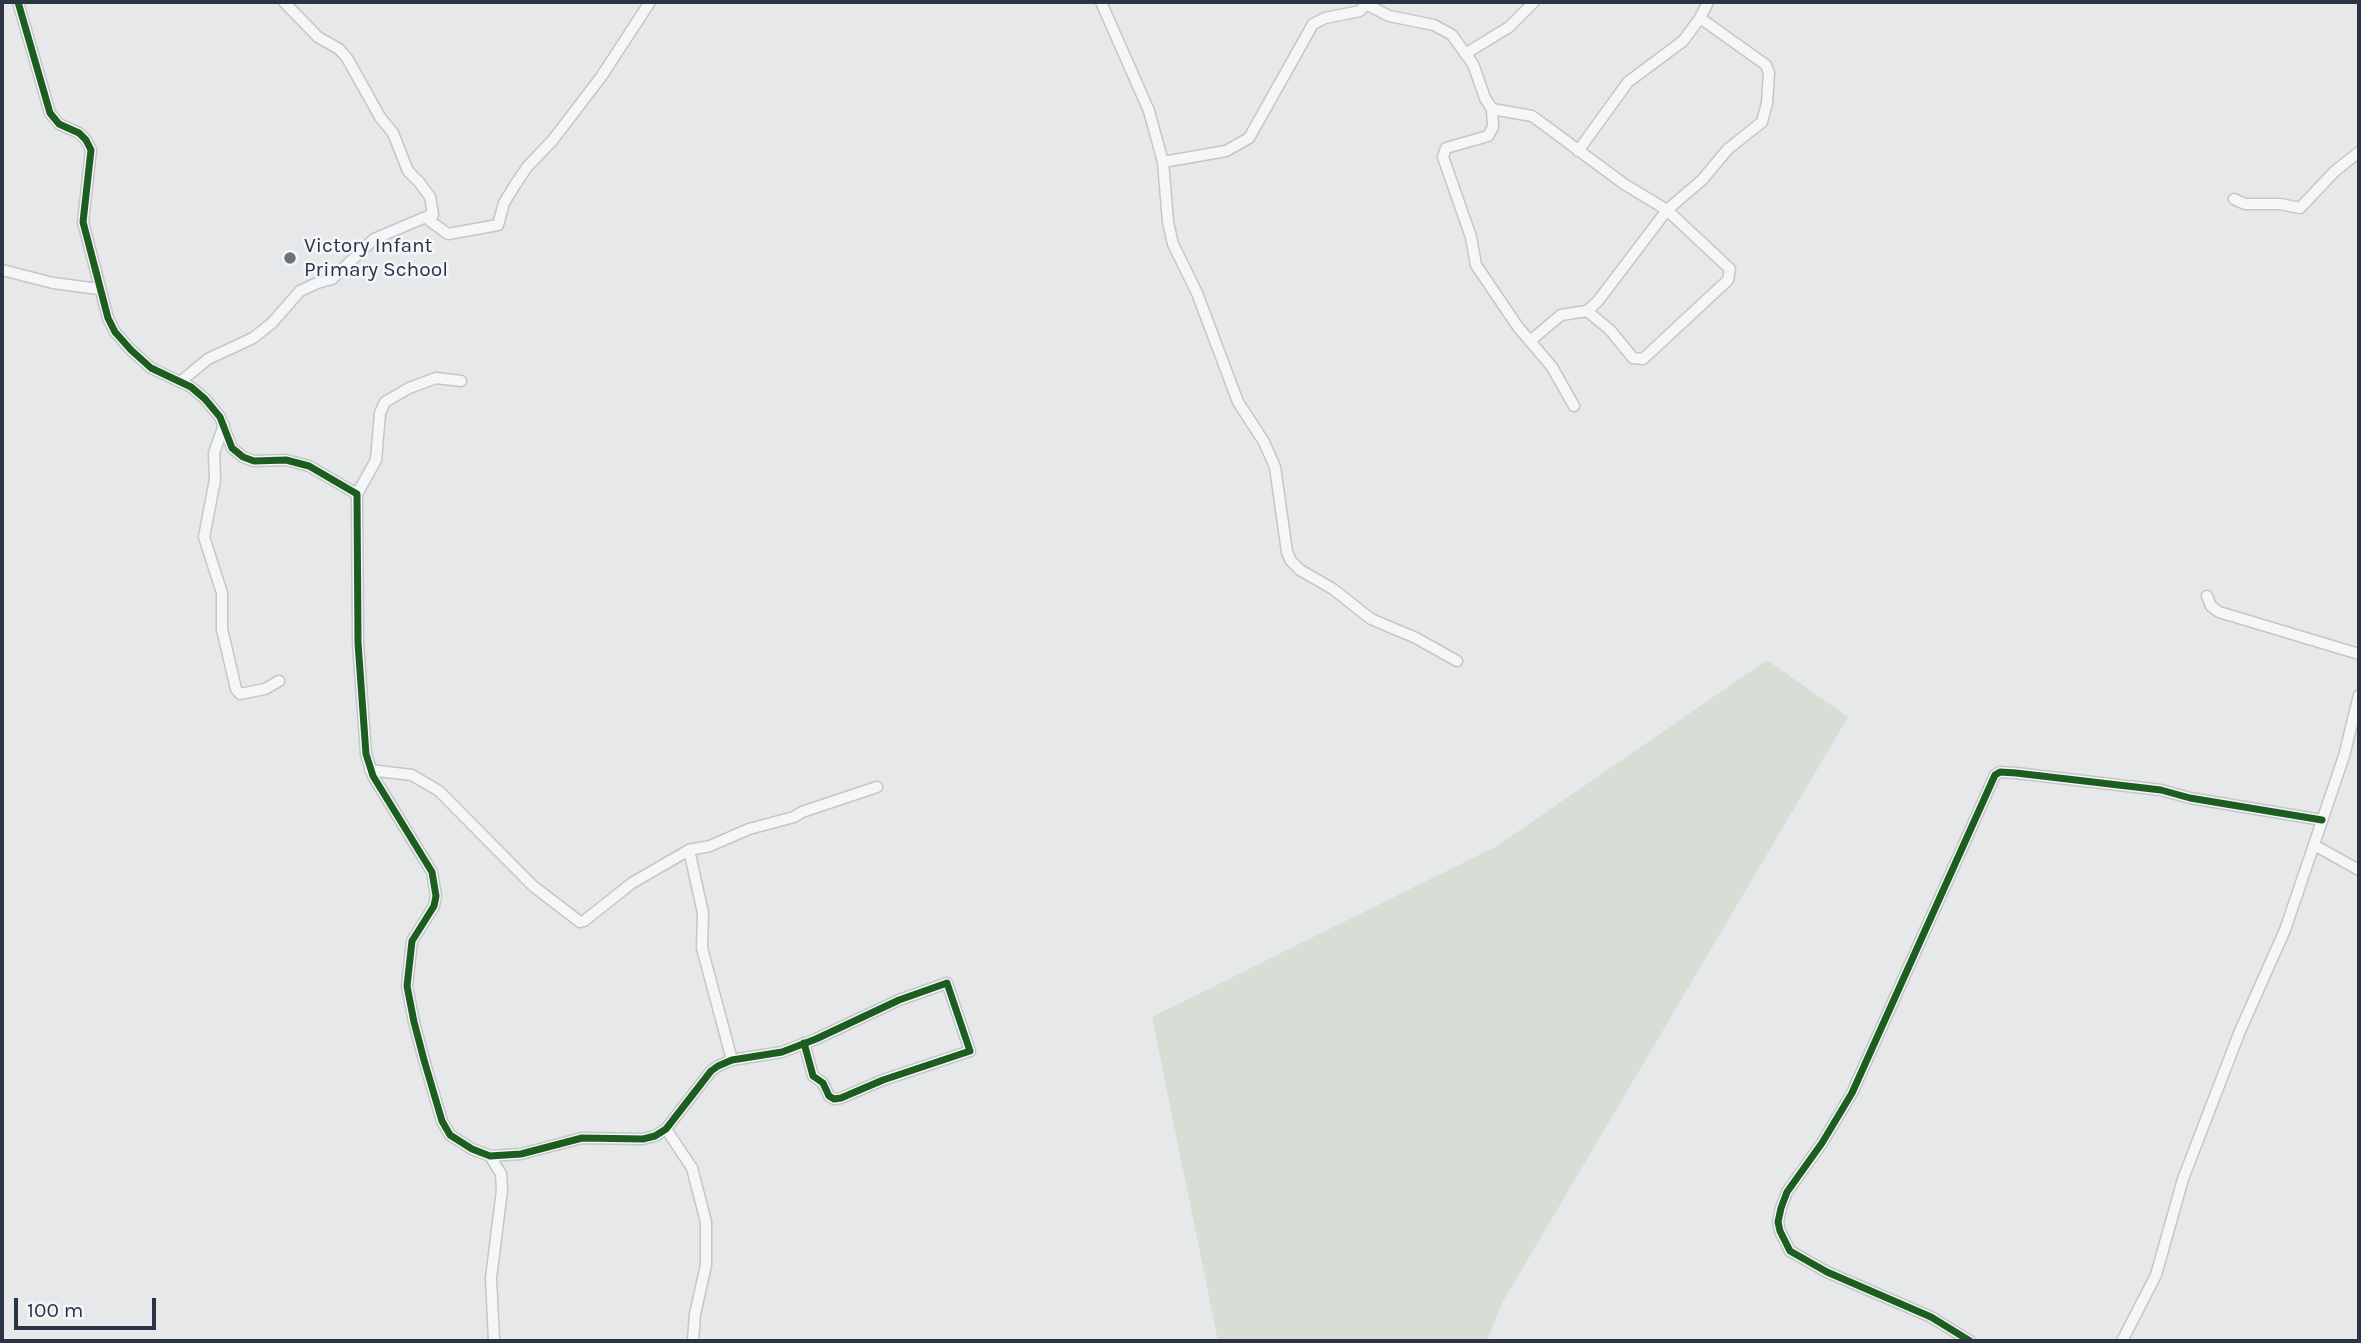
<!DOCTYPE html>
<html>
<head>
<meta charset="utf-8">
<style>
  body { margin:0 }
  #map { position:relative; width:2361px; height:1343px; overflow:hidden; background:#e6e8ea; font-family:Karla,sans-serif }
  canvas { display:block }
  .frame { position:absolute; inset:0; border:4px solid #2b3445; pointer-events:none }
  .scale { position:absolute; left:14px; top:1298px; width:142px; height:32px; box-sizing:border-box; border:4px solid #2b3445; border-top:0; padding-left:9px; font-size:21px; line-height:24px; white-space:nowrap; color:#2b3445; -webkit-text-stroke:5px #f4f6f9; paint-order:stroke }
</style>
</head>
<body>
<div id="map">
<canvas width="2361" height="1343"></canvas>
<div class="frame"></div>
<div class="scale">100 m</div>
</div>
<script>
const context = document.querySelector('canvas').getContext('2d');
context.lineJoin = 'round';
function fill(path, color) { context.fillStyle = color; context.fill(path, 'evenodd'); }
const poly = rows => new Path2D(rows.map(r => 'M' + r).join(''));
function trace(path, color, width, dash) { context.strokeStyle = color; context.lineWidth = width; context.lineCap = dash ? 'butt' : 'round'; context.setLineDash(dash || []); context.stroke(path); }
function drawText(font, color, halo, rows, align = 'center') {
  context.font = font + ' Karla,sans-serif'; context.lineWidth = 5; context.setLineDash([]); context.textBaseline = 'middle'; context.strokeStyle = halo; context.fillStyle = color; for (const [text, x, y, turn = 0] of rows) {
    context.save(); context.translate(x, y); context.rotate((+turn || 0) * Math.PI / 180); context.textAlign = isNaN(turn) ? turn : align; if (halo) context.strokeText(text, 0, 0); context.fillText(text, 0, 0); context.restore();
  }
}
fill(poly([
  [1767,660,1848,717,1502,1303,1487,1341,1218,1341,1152,1017,1497,846]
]), '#d6ded6');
const minor = poly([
  [18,2,50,113,59,124,79,133,86,140,91,150,83,222,108,318,115,332,131,350,151,368,191,387,205,399,220,417,232,448,243,457,254,461,286,460,309,466,357,494,358,643,366,754,373,776,432,872,436,896,434,906,412,941,407,986,414,1022,424,1060,442,1121,450,1135,472,1149,490,1156,521,1154,582,1138,643,1139,655,1136,666,1129,711,1071,718,1066,732,1060,782,1052,816,1039,899,1000,947,983,970,1051,883,1080,841,1098,834,1099,829,1096,823,1083,813,1076,804,1043],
  [284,2,318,37,339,49,347,58,380,117,393,133,408,171,419,182,430,197,433,214,430,221,448,234,498,225,504,203,515,185,527,167,552,141,601,77,650,2],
  [1101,2,1149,111,1163,162,1168,222,1173,244,1197,293,1238,402,1264,442,1275,467,1287,552,1291,561,1300,570,1333,589,1371,619,1416,638,1457,661],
  [1366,4,1389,16,1434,25,1452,35,1473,64,1485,98,1492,109,1532,116,1539,121,1624,184,1667,210,1730,269,1728,280,1643,359,1633,358,1610,330,1587,311],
  [1465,54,1509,27,1534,2],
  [1492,109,1493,127,1488,136,1446,148,1443,157,1471,237,1476,265,1518,327,1552,367,1574,406],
  [1578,151,1628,82,1683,41,1700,18,1708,2],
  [1163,162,1226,151,1249,138,1313,24,1325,18,1360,11,1368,2],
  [2234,199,2245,204,2280,204,2300,208,2335,171,2359,152],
  [2,270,53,283,99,289],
  [1530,341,1561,315,1587,311,1598,301,1667,210,1702,180,1728,149,1762,122,1767,103,1769,73,1766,65,1700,18],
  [180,382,208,359,253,338,272,323,300,291,317,283,332,279,374,239,433,214],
  [224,425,214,453,215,480,204,537,222,593,222,629,236,689,240,694,265,689,279,681],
  [357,494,376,460,380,413,385,402,409,388,436,378,461,381],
  [2207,596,2211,606,2219,612,2359,654],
  [370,770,412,775,439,791,533,886,580,922,584,921,632,883,689,850,710,846,749,829,794,817,802,812,877,787],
  [2314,845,2359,870],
  [689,850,703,913,702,948,732,1060],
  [666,1129,692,1168,706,1222,706,1265,695,1314,693,1341],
  [490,1156,501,1174,502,1190,491,1278,494,1341],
  [1970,1341,1931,1317,1827,1272,1790,1251,1780,1231,1778,1222,1781,1208,1787,1192,1822,1143,1852,1093,1995,775,2000,772,2016,773,2161,790,2190,798,2322,820],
  [2122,1341,2156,1275,2183,1179,2240,1031,2285,930,2344,756,2359,695]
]);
trace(minor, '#c4c6c8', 13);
trace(minor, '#f5f6f7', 10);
trace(poly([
  [18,2,50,113,59,124,79,133,86,140,91,150,83,222,108,318,115,332,131,350,151,368,191,387,205,399,220,417,232,448,243,457,254,461,286,460,309,466,357,494,358,643,366,754,373,776,432,872,436,896,434,906,412,941,407,986,414,1022,424,1060,442,1121,450,1135,472,1149,490,1156,521,1154,582,1138,643,1139,655,1136,666,1129,711,1071,718,1066,732,1060,782,1052,816,1039,899,1000,947,983,970,1051,883,1080,841,1098,834,1099,829,1096,823,1083,813,1076,804,1043],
  [1970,1341,1931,1317,1827,1272,1790,1251,1780,1231,1778,1222,1781,1208,1787,1192,1822,1143,1852,1093,1995,775,2000,772,2016,773,2161,790,2190,798,2322,820]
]), '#1b5e20', 7);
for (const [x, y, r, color] of [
  [290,258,7,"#6c737f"]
]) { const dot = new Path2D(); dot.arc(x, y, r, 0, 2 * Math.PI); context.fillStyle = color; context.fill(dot); trace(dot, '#f4f6f9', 2.5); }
drawText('21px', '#2b3445', '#f4f6f9', [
  ["Victory Infant",304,246],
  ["Primary School",304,270]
], 'left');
</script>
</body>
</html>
